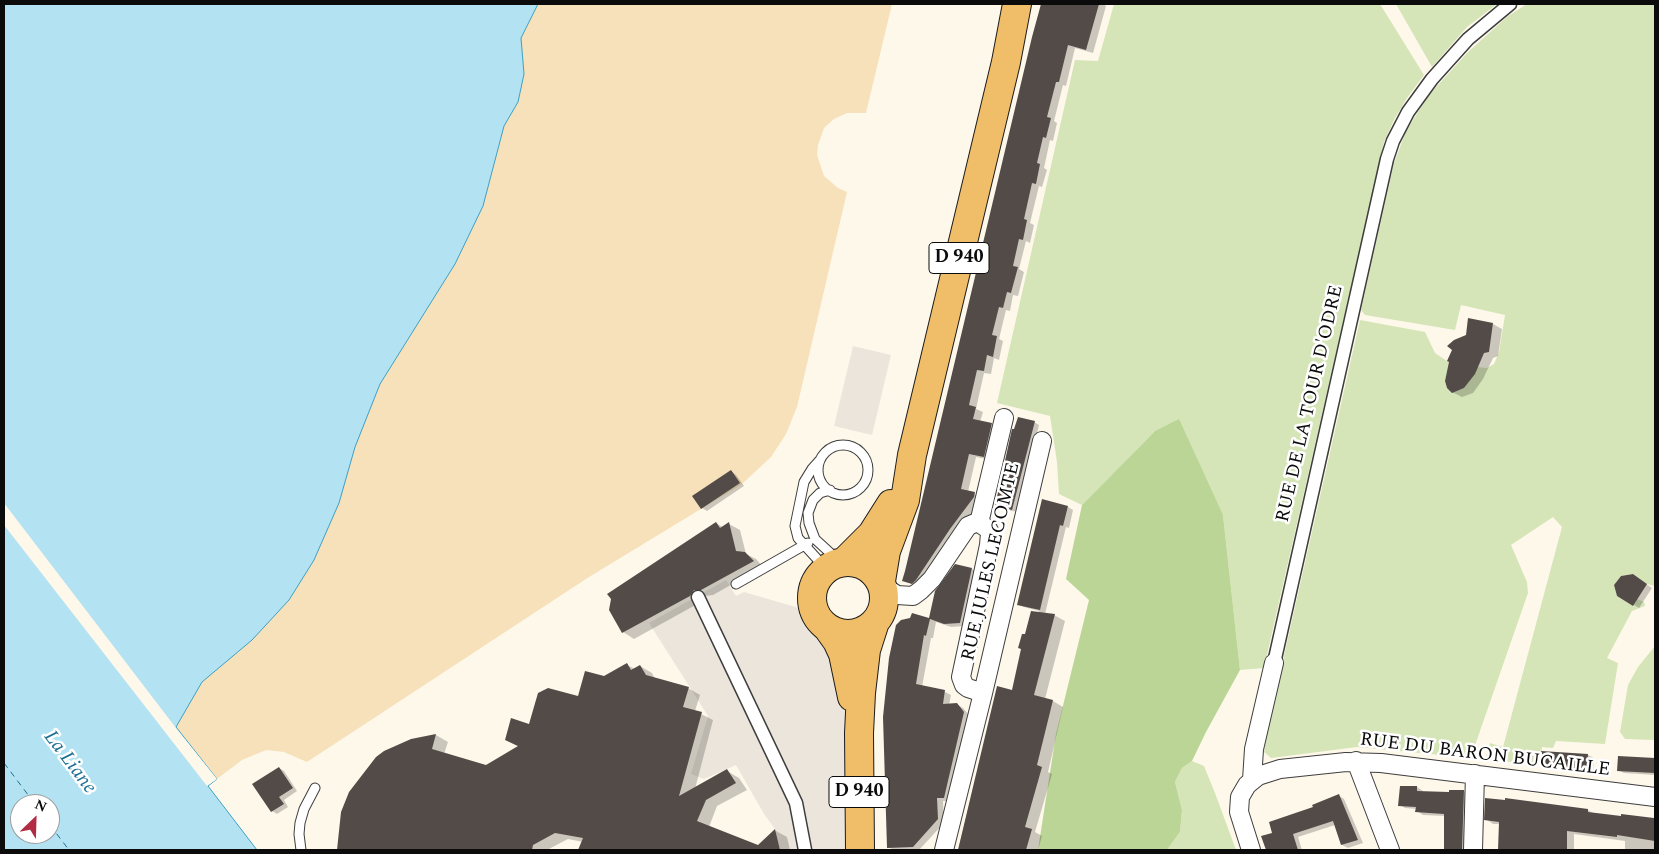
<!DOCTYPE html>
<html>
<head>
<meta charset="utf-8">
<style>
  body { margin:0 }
  #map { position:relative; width:1659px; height:854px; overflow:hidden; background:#fef8eb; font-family:Spectral,serif }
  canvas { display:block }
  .frame { position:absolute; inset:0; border:5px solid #0b0b0b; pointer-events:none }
  .north { position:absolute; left:10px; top:794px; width:50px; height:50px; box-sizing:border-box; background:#fff; border:1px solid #9d9d9d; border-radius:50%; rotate:24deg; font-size:14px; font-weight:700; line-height:20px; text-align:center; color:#0b0b0b }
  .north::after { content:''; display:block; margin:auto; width:18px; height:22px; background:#b22d44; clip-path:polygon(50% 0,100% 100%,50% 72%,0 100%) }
</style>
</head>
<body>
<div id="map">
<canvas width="1659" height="854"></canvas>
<div class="frame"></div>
<div class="north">N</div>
</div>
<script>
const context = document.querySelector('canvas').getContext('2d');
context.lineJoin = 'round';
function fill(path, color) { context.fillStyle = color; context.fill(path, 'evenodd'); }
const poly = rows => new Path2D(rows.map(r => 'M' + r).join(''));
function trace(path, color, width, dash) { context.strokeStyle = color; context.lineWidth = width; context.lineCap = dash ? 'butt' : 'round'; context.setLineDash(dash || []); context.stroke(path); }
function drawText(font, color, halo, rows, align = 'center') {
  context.font = font + ' Spectral,serif'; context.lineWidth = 5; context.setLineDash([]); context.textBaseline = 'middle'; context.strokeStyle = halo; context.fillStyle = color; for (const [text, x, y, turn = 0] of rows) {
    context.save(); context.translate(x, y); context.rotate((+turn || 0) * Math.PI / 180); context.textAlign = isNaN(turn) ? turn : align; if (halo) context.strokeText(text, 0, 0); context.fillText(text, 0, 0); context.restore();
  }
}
fill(poly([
  [1114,4,1380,4,1424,75,1407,98,1395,118,1384,142,1264,668,1240,670,1223,515,1155,431,1082,505,1059,494,1057,462,1050,416,997,403,1075,60,1098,61],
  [1396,4,1497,4,1467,27,1432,67],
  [1527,4,1655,4,1655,586,1647,584,1633,574,1621,576,1614,585,1617,596,1633,606,1637,599,1644,602,1645,606,1632,611,1607,658,1618,663,1605,744,1556,741,1553,748,1542,747,1540,764,1485,760,1490,743,1503,747,1562,527,1553,517,1511,545,1527,582,1528,593,1472,754,1469,756,1462,757,1357,747,1271,758,1264,752,1266,735,1360,320,1425,332,1435,353,1450,363,1445,381,1447,388,1453,392,1464,388,1478,367,1487,368,1494,364,1499,352,1505,315,1461,305,1455,330,1365,315,1361,310,1394,163,1406,131,1428,96,1468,52,1508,16],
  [1655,646,1655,740,1625,739,1620,732,1628,685,1638,667],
  [1192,761,1204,766,1215,793,1236,850,1167,850,1180,832,1182,810,1175,782,1182,768]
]), '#d5e5b7');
fill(poly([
  [1179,419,1223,515,1240,670,1206,732,1192,761,1182,768,1175,782,1182,810,1180,832,1167,850,1038,850,1056,734,1089,600,1066,579,1082,505,1155,431]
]), '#bbd597');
fill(poly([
  [4,4,892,4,866,113,847,113,834,119,824,128,818,145,817,155,824,176,838,188,847,192,797,407,786,434,771,457,742,484,589,577,307,762,284,752,266,750,242,760,217,779,176,728]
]), '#f6e1ba');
fill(poly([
  [853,346,891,355,872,435,834,426],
  [726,580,736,596,744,592,799,608,807,624,828,646,847,709,851,850,780,850,775,829,764,814,736,765,704,779,691,774,708,716,649,623]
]), '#ece5db');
const water = poly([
  [4,4,538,4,521,38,524,74,518,102,504,126,483,206,455,264,380,384,355,447,339,503,314,560,289,600,252,640,202,682,176,727,217,779,208,786,257,850,4,850,4,4],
  [20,804,50,804,50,834,20,834,20,804]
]);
fill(water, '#b3e2f2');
trace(water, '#3ea0c4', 1);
fill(poly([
  [4,503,176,728,217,779,207,786,4,525]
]), '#fef8eb');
fill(poly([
  [1042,4,1103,4,1106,6,1093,53,1075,48,1066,86,1063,85,1054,121,1057,123,1053,141,1050,140,1044,168,1047,170,1042,187,1039,186,1030,223,1034,225,1030,243,1026,241,1019,269,1024,272,1018,296,1013,295,1010,311,1006,310,999,339,1003,341,999,360,994,358,991,374,984,373,976,409,983,412,980,422,991,425,998,429,991,460,976,457,968,492,982,497,981,501,919,587,904,580,1033,37],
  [1493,324,1502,329,1498,356,1493,358,1483,379,1473,393,1462,397,1452,392],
  [1034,422,1039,425,1018,512,1002,509,997,506],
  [731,471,736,475,744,486,707,511,702,508],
  [1068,507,1073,510,1069,528,1066,527,1045,614,1054,615,1065,621,1045,699,1053,701,1063,707,1048,772,1052,774,1035,832,1042,836,1038,850,958,850,998,688,1013,691,1026,636,1039,613,1039,611,1024,607,1018,604],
  [716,523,724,528,729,524,740,530,746,554,756,559,763,567,713,595,705,596,701,602,634,639,623,632,611,610],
  [972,569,978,573,966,626,951,627,936,622,933,638,931,638,922,687,945,692,951,695,949,705,956,704,963,708,970,716,950,801,943,801,944,823,919,850,894,850,888,847,912,614,930,620,936,592],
  [1639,579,1652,588,1639,608,1618,595],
  [627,665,635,669,640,666,652,673,655,679,688,688,700,695,695,711,713,720,695,789,727,771,739,778,747,790,717,806,709,827,758,846,776,831,787,837,790,850,580,850,583,842,568,839,547,850,339,850,339,845,412,740,436,735,448,742,444,754,486,766,519,747,506,740,579,698,604,678],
  [1543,752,1588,755,1594,758,1593,771,1547,768,1542,765],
  [1619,757,1655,759,1655,775,1624,773,1618,770],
  [279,768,284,771,297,791,284,800,288,807,277,814,272,811],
  [1417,787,1423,791,1422,792,1450,794,1464,791,1469,795,1468,850,1445,850,1446,816,1423,815,1417,811,1417,809,1405,808,1400,805],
  [1339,796,1344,799,1363,843,1348,848,1342,845,1335,825,1298,837,1302,850,1267,850,1263,837,1274,834,1314,808],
  [1588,810,1594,814,1655,821,1655,850,1625,850,1625,841,1574,834,1574,850,1500,850,1500,824,1493,824,1486,819]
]), '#0003');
trace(poly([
  [4,763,35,804],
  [50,825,69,850]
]), '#1d7094', 1, [6, 5]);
fill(poly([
  [1041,4,1099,4,1086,50,1068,45,1059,82,1056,82,1047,117,1051,118,1046,138,1043,137,1037,163,1040,164,1036,184,1032,183,1024,219,1027,220,1023,240,1019,239,1013,266,1018,267,1011,293,1007,292,1003,308,999,307,992,335,997,336,993,357,987,355,984,371,977,370,969,405,976,407,973,419,992,423,984,457,969,454,961,489,975,492,974,497,950,529,916,580,912,584,902,581,905,571,1032,37],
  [1468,318,1493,323,1489,352,1484,353,1475,374,1464,388,1452,393,1447,388,1445,381,1449,362,1447,361,1452,350,1447,346,1454,340,1466,335],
  [1018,417,1035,421,1012,510,995,506,1012,429,1014,429],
  [731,470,740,483,701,509,692,496],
  [1042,499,1068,506,1063,526,1060,525,1040,610,1017,605],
  [716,522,720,528,729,522,736,551,745,552,754,561,701,590,694,590,690,596,622,633,609,610,611,599,607,594],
  [955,564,972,568,960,623,944,624,930,619,926,636,924,635,916,684,945,690,943,704,957,703,964,712,944,798,937,798,938,819,913,847,887,848,883,717,889,658,896,625,901,620,910,618,912,613,929,618,935,591],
  [1633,574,1647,584,1633,606,1617,596,1614,585,1621,576],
  [1031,611,1055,614,1034,695,1053,700,1037,765,1042,767,1025,827,1032,829,1026,850,958,850,997,686,1012,690,1021,649,1018,648,1022,634,1025,634],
  [627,663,631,670,640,665,646,675,689,687,683,707,702,712,679,796,727,769,736,783,706,800,697,821,758,845,775,829,780,850,578,850,583,838,555,833,533,845,532,850,337,850,341,812,349,792,376,757,384,751,411,739,436,734,432,749,486,765,518,746,505,740,511,718,529,724,538,693,548,688,578,696,585,671,604,676],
  [1541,751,1588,754,1587,769,1540,766],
  [1618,756,1655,758,1655,773,1617,771],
  [279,767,293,788,279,797,284,804,271,812,252,784],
  [1400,786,1417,786,1417,791,1449,792,1449,790,1464,790,1462,850,1444,850,1444,814,1415,812,1416,807,1398,806],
  [1339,794,1358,840,1341,845,1333,821,1293,834,1298,850,1266,850,1261,836,1272,833,1269,822,1313,807,1312,805],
  [1485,798,1505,800,1505,798,1588,809,1588,812,1621,816,1621,814,1654,818,1655,841,1617,835,1617,837,1567,831,1567,850,1498,850,1499,822,1484,820]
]), '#534b48');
const service = poly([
  '818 470a25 25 0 1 1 50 0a25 25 0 1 1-50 0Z',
  [830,490,820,493,813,500,808,513,809,523,815,539,840,562],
  [816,580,819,561,798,538,795,526,804,482,812,469,820,460],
  [736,584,808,543],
  [301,850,299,834,300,823,304,809,315,788]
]);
const pedestrian = poly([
  [698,597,796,803,805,850],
  [1274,663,1387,159,1393,141,1408,112,1432,79,1468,39,1510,4]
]);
const minor = poly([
  [979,523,1004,418],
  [883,586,897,595,913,596,921,590,932,579,968,526,975,523,979,523,988,529,990,533,989,545,961,677,964,685,968,688,983,693],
  [1356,761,1390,850],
  [1252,780,1254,749,1274,663],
  [944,850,983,693,1042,441],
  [1251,850,1239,812,1240,797,1247,785,1258,776,1280,769,1346,762,1381,763,1655,797],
  [1473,850,1475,774]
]);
const primary = poly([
  [845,561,872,534,891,504],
  '812 598a36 36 0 1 1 72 0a36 36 0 1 1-72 0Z',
  [881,581,886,551,905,500,912,455,1006,62,1017,4],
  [827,627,837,641,843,654,852,697],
  [860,850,859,733,861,693,866,650,875,622]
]);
trace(service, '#3e3e3e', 11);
trace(pedestrian, '#3e3e3e', 15);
trace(minor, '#3e3e3e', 20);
trace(primary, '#1c1c1c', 30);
trace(service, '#fff', 9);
trace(pedestrian, '#fff', 12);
trace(minor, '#fff', 18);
trace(primary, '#f0bd68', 28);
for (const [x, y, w] of [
  [959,258,60],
  [859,792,60]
]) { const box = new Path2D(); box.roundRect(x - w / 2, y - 15.5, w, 31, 4); context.fillStyle = '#fff'; context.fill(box); trace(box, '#0b0b0b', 1); }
drawText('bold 18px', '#0b0b0b', null, [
  ["D 940",959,258],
  ["D 940",859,792]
]);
drawText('19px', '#0b0b0b', '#fff', [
  ["RUE DE LA TOUR D'ODRE",1311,404,-77],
  ["RUE JULES LECOMTE",992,562,-77],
  ["RUE DU BARON BUCAILLE",1485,756,7]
]);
drawText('italic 20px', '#1d7094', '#fff', [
  ["La Liane",69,763,53]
]);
</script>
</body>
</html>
